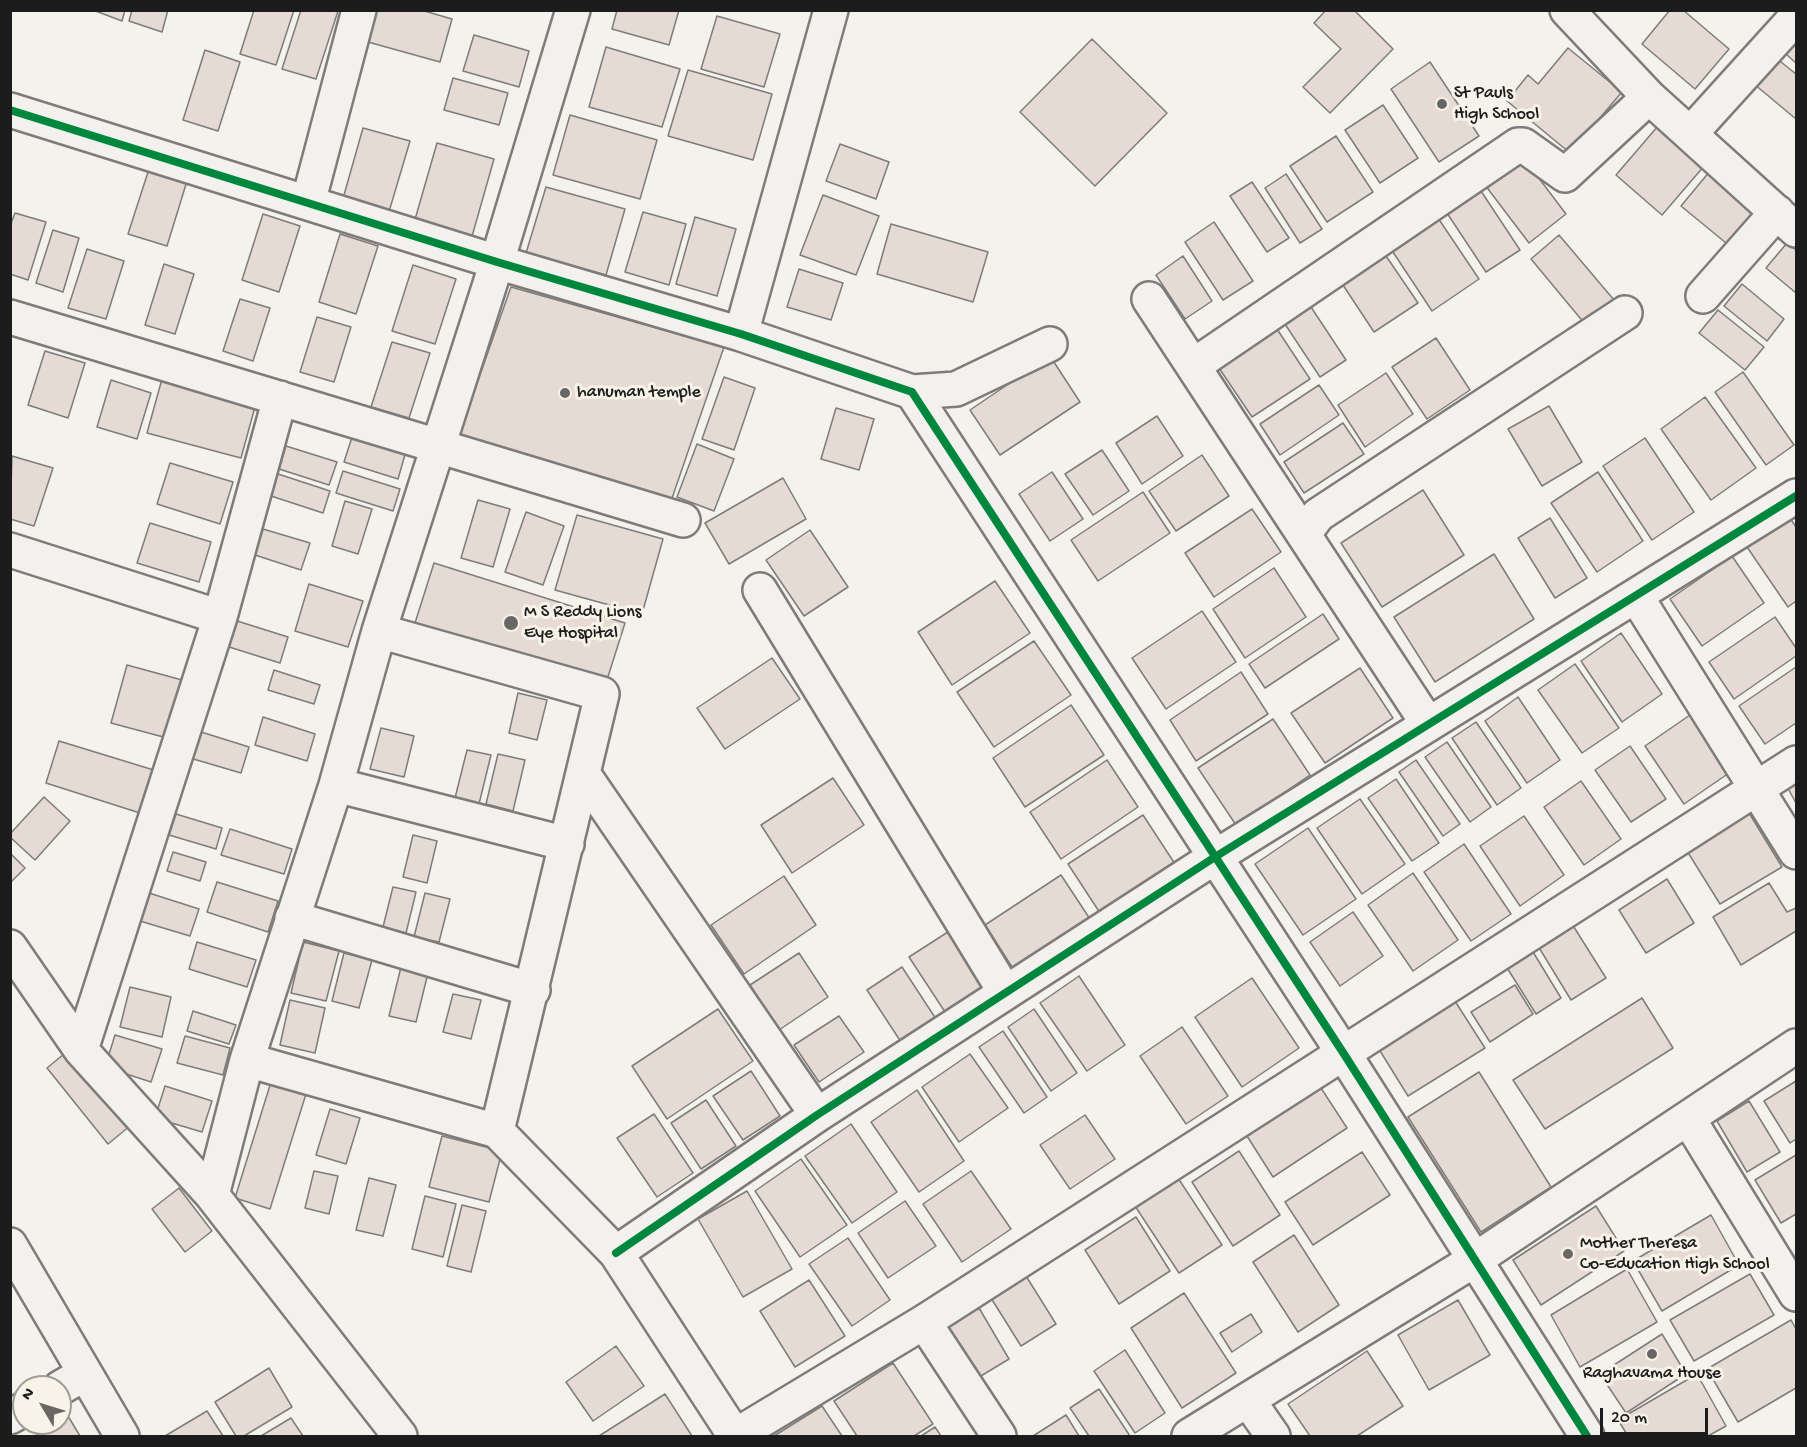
<!DOCTYPE html>
<html>
<head>
<meta charset="utf-8">
<style>
  body { margin:0 }
  #map { position:relative; width:1807px; height:1447px; overflow:hidden; background:#f4f2ec; font-family:"Gochi Hand",sans-serif }
  canvas { display:block }
  .frame { position:absolute; inset:0; border:12px solid #1c1c1c; pointer-events:none }
  .north { position:absolute; left:12px; top:1375px; width:60px; height:60px; box-sizing:border-box; background:#f7f3e8; border:2px solid #9f9d96; border-radius:50%; rotate:308deg; font-size:16px; font-weight:700; line-height:24px; text-align:center; color:#1c1c1c }
  .north::after { content:''; display:block; margin:auto; width:21px; height:27px; background:#686765; clip-path:polygon(50% 0,100% 100%,50% 72%,0 100%) }
  .scale { position:absolute; left:1600px; top:1408px; width:108px; height:27px; box-sizing:border-box; border:3px solid #1c1c1c; border-top:0; padding-left:8px; font-size:18px; line-height:21px; white-space:nowrap; color:#1c1c1c; -webkit-text-stroke:4px #f7f3e8; paint-order:stroke }
</style>
</head>
<body>
<div id="map">
<canvas width="1807" height="1447"></canvas>
<div class="frame"></div>
<div class="north">N</div>
<div class="scale">20 m</div>
</div>
<script>
const context = document.querySelector('canvas').getContext('2d');
context.lineJoin = 'round';
function fill(path, color) { context.fillStyle = color; context.fill(path, 'evenodd'); }
const poly = rows => new Path2D(rows.map(r => 'M' + r).join(''));
function trace(path, color, width, dash) { context.strokeStyle = color; context.lineWidth = width; context.lineCap = dash ? 'butt' : 'round'; context.setLineDash(dash || []); context.stroke(path); }
function drawText(font, color, halo, rows, align = 'center') {
  context.font = font + ' "Gochi Hand",sans-serif'; context.lineWidth = 6; context.setLineDash([]); context.textBaseline = 'middle'; context.strokeStyle = halo; context.fillStyle = color; for (const [text, x, y, turn = 0] of rows) {
    context.save(); context.translate(x, y); context.rotate((+turn || 0) * Math.PI / 180); context.textAlign = isNaN(turn) ? turn : align; if (halo) context.strokeText(text, 0, 0); context.fillText(text, 0, 0); context.restore();
  }
}
const building = poly([
  [93,10,125,10,122,21,93,10],
  [132,10,168,10,162,32,129,21,132,10],
  [254,10,294,10,276,65,240,54,254,10],
  [301,10,338,11,316,79,282,69,301,10],
  [377,10,421,10,452,19,440,62,368,42,377,10],
  [617,10,679,10,669,45,612,29,617,10],
  [1326,10,1354,10,1393,49,1330,113,1303,87,1341,49,1314,23,1326,10],
  [1670,10,1683,10,1729,49,1695,89,1642,44,1670,10],
  [717,16,780,34,764,87,701,69,717,16],
  [1796,23,1796,63,1777,46,1796,23],
  [474,35,529,51,519,87,463,71,474,35],
  [1092,39,1167,113,1095,186,1020,112,1092,39],
  [606,47,680,69,662,127,589,107,606,47],
  [1568,48,1622,92,1570,153,1507,101,1528,75,1538,84,1568,48],
  [205,50,240,62,218,131,183,120,205,50],
  [1776,58,1796,74,1796,119,1754,84,1776,58],
  [1430,62,1479,136,1439,162,1391,89,1430,62],
  [688,70,772,94,753,160,668,136,688,70],
  [453,78,508,93,499,125,444,110,453,78],
  [1383,105,1418,158,1380,183,1345,130,1383,105],
  [570,115,657,140,640,199,553,175,570,115],
  [1664,119,1711,158,1662,215,1616,175,1664,119],
  [363,128,410,141,388,215,342,202,363,128],
  [1336,136,1373,192,1327,222,1290,166,1336,136],
  [437,143,494,159,471,240,414,223,437,143],
  [840,144,889,162,876,199,826,181,840,144],
  [1519,152,1566,214,1529,243,1482,181,1519,152],
  [149,169,187,181,167,246,128,234,149,169],
  [1710,171,1766,217,1737,252,1681,206,1710,171],
  [1286,174,1322,229,1300,243,1265,188,1286,174],
  [1252,182,1289,238,1267,252,1230,196,1252,182],
  [1477,185,1520,250,1486,272,1443,207,1477,185],
  [546,187,625,209,606,275,526,253,546,187],
  [823,195,879,216,856,275,800,255,823,195],
  [643,212,686,224,669,285,625,272,643,212],
  [15,213,46,222,28,280,10,274,10,226,15,213],
  [263,214,300,226,279,292,242,280,263,214],
  [1436,215,1479,279,1432,311,1389,246,1436,215],
  [695,217,736,229,717,296,676,284,695,217],
  [1214,222,1253,281,1223,300,1185,242,1214,222],
  [891,224,988,252,973,302,877,274,891,224],
  [53,230,79,238,63,292,36,283,53,230],
  [340,234,378,246,356,314,319,302,340,234],
  [1559,235,1614,300,1585,324,1531,259,1559,235],
  [1787,243,1796,250,1796,293,1766,268,1787,243],
  [87,249,124,261,106,319,68,308,87,249],
  [1382,250,1418,303,1374,332,1339,279,1382,250],
  [1183,256,1212,301,1185,319,1156,275,1183,256],
  [164,264,194,274,175,334,145,325,164,264],
  [413,265,456,279,435,344,392,331,413,265],
  [799,269,843,283,831,320,787,307,799,269],
  [1742,284,1784,319,1767,341,1724,306,1742,284],
  [511,287,724,347,670,504,458,437,511,287],
  [1305,298,1346,360,1320,377,1279,315,1305,298],
  [240,299,270,308,253,361,223,351,240,299],
  [1718,310,1764,347,1745,370,1699,333,1718,310],
  [317,317,351,327,334,382,300,372,317,317],
  [1273,323,1310,379,1252,417,1215,362,1273,323],
  [1436,338,1470,390,1427,419,1392,367,1436,338],
  [392,342,430,353,409,418,371,407,392,342],
  [45,351,85,363,68,418,28,405,45,351],
  [1050,356,1080,402,1000,455,970,410,1050,356],
  [1743,372,1794,445,1766,465,1715,392,1743,372],
  [1386,373,1413,414,1365,447,1338,405,1386,373],
  [724,377,755,388,734,450,702,439,724,377],
  [162,379,256,403,241,458,147,433,162,379],
  [111,380,151,393,137,439,97,427,111,380],
  [1319,385,1339,415,1280,455,1260,424,1319,385],
  [1705,397,1756,468,1711,500,1661,429,1705,397],
  [1549,406,1582,462,1542,486,1508,429,1549,406],
  [836,408,874,419,859,470,821,459,836,408],
  [1157,416,1183,456,1142,484,1116,443,1157,416],
  [1343,423,1364,454,1304,493,1284,462,1343,423],
  [353,434,406,451,398,479,344,462,353,434],
  [1645,438,1694,512,1652,540,1603,466,1645,438],
  [697,444,734,459,714,511,677,497,697,444],
  [286,446,337,462,329,485,279,469,286,446],
  [1102,450,1129,491,1093,515,1065,474,1102,450],
  [1202,455,1229,496,1176,531,1149,491,1202,455],
  [12,456,53,468,34,526,10,519,12,456],
  [170,463,233,482,220,524,157,504,170,463],
  [343,471,400,489,393,511,336,493,343,471],
  [1052,472,1083,519,1050,541,1019,494,1052,472],
  [1598,472,1643,541,1597,572,1551,503,1598,472],
  [275,473,330,491,323,513,268,495,275,473],
  [783,478,806,519,729,564,705,523,783,478],
  [1423,490,1464,555,1382,607,1341,543,1423,490],
  [1143,492,1170,533,1098,581,1071,540,1143,492],
  [478,500,510,509,493,567,461,558,478,500],
  [345,501,372,509,358,554,332,546,345,501],
  [1252,509,1281,552,1214,597,1185,553,1252,509],
  [526,512,564,526,543,585,505,572,526,512],
  [577,515,663,539,642,614,555,590,577,515],
  [1550,518,1587,578,1555,598,1518,538,1550,518],
  [1790,518,1796,527,1796,601,1788,607,1747,547,1790,518],
  [150,523,211,542,199,582,137,563,150,523],
  [263,529,310,543,301,570,255,555,263,529],
  [810,530,848,587,804,616,766,560,810,530],
  [1494,554,1534,619,1435,682,1394,617,1494,554],
  [1732,556,1764,603,1702,646,1670,599,1732,556],
  [434,563,625,623,606,683,415,623,434,563],
  [1274,568,1306,617,1245,658,1213,609,1274,568],
  [995,581,1030,633,952,685,918,632,995,581],
  [309,584,363,601,348,647,295,631,309,584],
  [1202,611,1236,662,1166,709,1132,658,1202,611],
  [1323,614,1339,639,1265,688,1249,664,1323,614],
  [1775,617,1796,648,1796,656,1734,699,1709,662,1775,617],
  [234,620,288,637,280,663,226,646,234,620],
  [1621,633,1662,694,1622,722,1581,661,1621,633],
  [1034,641,1071,695,994,747,957,692,1034,641],
  [772,658,800,699,725,749,697,708,772,658],
  [1575,664,1619,728,1582,753,1538,690,1575,664],
  [127,665,182,680,167,738,111,723,127,665],
  [1796,667,1796,723,1765,744,1739,706,1796,667],
  [1360,668,1393,718,1325,763,1291,713,1360,668],
  [274,670,320,685,314,704,268,690,274,670],
  [1241,672,1268,714,1196,761,1170,720,1241,672],
  [518,693,547,700,537,740,509,733,518,693],
  [1518,697,1560,760,1527,783,1485,721,1518,697],
  [1071,705,1104,755,1025,807,993,758,1071,705],
  [1690,715,1729,773,1684,804,1645,746,1690,715],
  [263,717,315,734,307,761,255,745,263,717],
  [1273,719,1310,775,1236,825,1198,768,1273,719],
  [1476,722,1521,788,1497,805,1452,738,1476,722],
  [381,728,414,736,404,777,370,769,381,728],
  [198,731,249,747,241,773,190,758,198,731],
  [59,741,157,771,143,814,46,783,59,741],
  [1447,742,1491,807,1470,822,1425,757,1447,742],
  [1630,746,1666,799,1631,822,1595,770,1630,746],
  [467,750,491,755,478,808,454,802,467,750],
  [498,754,525,760,513,811,486,804,498,754],
  [1107,760,1138,807,1061,859,1030,812,1107,760],
  [1416,760,1460,824,1443,836,1399,772,1416,760],
  [1796,775,1796,803,1785,783,1796,775],
  [833,778,864,825,792,873,761,825,833,778],
  [1396,779,1439,843,1412,861,1368,798,1396,779],
  [1581,781,1621,839,1584,865,1544,807,1581,781],
  [44,797,70,821,35,860,10,837,10,834,44,797],
  [1360,799,1405,864,1362,894,1317,828,1360,799],
  [1749,813,1782,867,1720,904,1687,851,1749,813],
  [176,814,222,828,216,849,169,835,176,814],
  [1143,815,1177,867,1102,916,1068,864,1143,815],
  [1524,816,1564,875,1520,906,1480,846,1524,816],
  [1308,828,1356,899,1303,935,1255,864,1308,828],
  [230,829,292,849,284,874,221,855,230,829],
  [413,835,437,841,427,883,403,877,413,835],
  [1464,844,1511,914,1471,941,1424,872,1464,844],
  [173,852,206,862,200,881,167,871,173,852],
  [10,853,25,868,10,883,10,853],
  [1413,873,1458,940,1413,971,1368,905,1413,873],
  [1061,875,1090,919,1014,970,985,925,1061,875],
  [784,876,816,925,744,974,711,925,784,876],
  [1667,879,1694,923,1646,953,1619,910,1667,879],
  [217,882,278,901,268,932,207,912,217,882],
  [1769,883,1787,912,1796,908,1796,931,1741,965,1713,917,1769,883],
  [393,887,416,892,406,933,383,927,393,887],
  [149,893,199,909,190,936,140,921,149,893],
  [425,893,450,899,439,942,414,937,425,893],
  [1353,912,1383,956,1340,986,1310,942,1353,912],
  [1572,924,1606,978,1571,1000,1538,946,1572,924],
  [951,930,989,987,947,1015,909,957,951,930],
  [197,942,256,960,247,987,189,969,197,942],
  [303,942,339,951,326,1001,291,993,303,942],
  [1530,947,1561,998,1536,1014,1504,963,1530,947],
  [344,953,372,960,359,1008,332,1001,344,953],
  [799,953,828,997,779,1030,750,985,799,953],
  [401,967,428,973,416,1022,389,1016,401,967],
  [902,967,936,1019,901,1042,867,990,902,967],
  [1079,976,1125,1045,1087,1071,1040,1003,1079,976],
  [1252,978,1299,1048,1242,1087,1195,1017,1252,978],
  [1515,985,1533,1014,1490,1042,1471,1012,1515,985],
  [130,987,171,997,162,1037,120,1027,130,987],
  [453,994,481,1000,471,1039,443,1032,453,994],
  [1453,998,1485,1048,1408,1096,1377,1046,1453,998],
  [1642,998,1673,1048,1545,1129,1513,1080,1642,998],
  [290,1000,325,1008,315,1053,280,1045,290,1000],
  [718,1009,753,1061,667,1119,632,1066,718,1009],
  [1034,1009,1077,1073,1051,1091,1008,1027,1034,1009],
  [193,1011,236,1025,229,1044,187,1031,193,1011],
  [839,1016,864,1052,819,1082,794,1045,839,1016],
  [1182,1027,1228,1096,1186,1124,1140,1056,1182,1027],
  [1003,1031,1047,1097,1024,1113,979,1047,1003,1031],
  [115,1035,162,1049,151,1082,105,1067,115,1035],
  [185,1036,230,1048,223,1075,177,1063,185,1036],
  [70,1049,131,1125,108,1144,47,1068,70,1049],
  [970,1054,1008,1108,959,1142,922,1087,970,1054],
  [751,1071,780,1116,743,1140,713,1096,751,1071],
  [1479,1072,1551,1187,1481,1232,1408,1117,1479,1072],
  [1796,1081,1796,1139,1790,1143,1764,1101,1796,1081],
  [271,1082,306,1094,270,1209,235,1198,271,1082],
  [165,1086,212,1101,202,1132,155,1118,165,1086],
  [1321,1088,1347,1128,1273,1177,1247,1136,1321,1088],
  [917,1090,964,1161,919,1192,871,1122,917,1090],
  [706,1100,736,1146,701,1169,671,1123,706,1100],
  [1749,1101,1780,1152,1747,1172,1717,1121,1749,1101],
  [330,1109,360,1118,346,1164,316,1155,330,1109],
  [654,1114,693,1173,657,1197,617,1138,654,1114],
  [1085,1115,1115,1159,1070,1189,1040,1145,1085,1115],
  [851,1124,897,1192,852,1223,805,1156,851,1124],
  [442,1136,502,1151,489,1202,429,1187,442,1136],
  [1239,1151,1280,1215,1233,1246,1192,1182,1239,1151],
  [1362,1152,1390,1195,1313,1245,1285,1202,1362,1152],
  [1796,1155,1796,1214,1781,1223,1755,1180,1796,1155],
  [801,1159,847,1225,800,1257,755,1191,801,1159],
  [314,1171,338,1176,329,1214,305,1208,314,1171],
  [971,1171,1011,1229,962,1262,923,1204,971,1171],
  [369,1178,396,1185,383,1236,356,1230,369,1178],
  [1178,1178,1222,1245,1179,1273,1135,1206,1178,1178],
  [179,1188,212,1231,185,1252,152,1209,179,1188],
  [747,1191,792,1269,743,1297,698,1219,747,1191],
  [425,1196,456,1204,443,1257,412,1249,425,1196],
  [905,1201,936,1246,888,1278,858,1233,905,1201],
  [462,1205,486,1211,471,1272,447,1266,462,1205],
  [1596,1206,1624,1251,1541,1305,1513,1260,1596,1206],
  [1711,1215,1739,1265,1662,1311,1633,1261,1711,1215],
  [1136,1217,1170,1271,1119,1304,1085,1250,1136,1217],
  [1294,1235,1339,1305,1298,1332,1253,1262,1294,1235],
  [848,1238,890,1300,852,1326,809,1264,848,1238],
  [1627,1269,1657,1322,1580,1367,1551,1315,1627,1269],
  [1750,1274,1774,1315,1694,1361,1670,1320,1750,1274],
  [1026,1276,1056,1324,1021,1346,991,1298,1026,1276],
  [809,1280,845,1336,795,1367,760,1311,809,1280],
  [1184,1293,1236,1373,1182,1408,1131,1328,1184,1293],
  [1458,1300,1490,1355,1429,1390,1398,1335,1458,1300],
  [979,1308,1009,1359,976,1379,946,1327,979,1308],
  [1251,1314,1262,1332,1232,1352,1220,1333,1251,1314],
  [1791,1320,1796,1329,1796,1388,1738,1422,1707,1369,1791,1320],
  [1662,1334,1686,1374,1626,1413,1600,1374,1662,1334],
  [616,1346,644,1386,593,1421,566,1382,616,1346],
  [1125,1350,1165,1413,1135,1433,1094,1371,1125,1350],
  [1367,1351,1403,1406,1357,1436,1310,1436,1288,1404,1367,1351],
  [893,1363,933,1424,914,1436,857,1436,834,1401,893,1363],
  [269,1368,292,1407,244,1436,236,1436,215,1402,269,1368],
  [1697,1374,1726,1426,1708,1436,1628,1436,1618,1420,1697,1374],
  [1099,1389,1130,1436,1089,1436,1070,1408,1099,1389],
  [665,1394,692,1436,599,1436,665,1394],
  [822,1406,842,1436,774,1436,822,1406],
  [207,1411,223,1436,165,1436,207,1411],
  [1066,1415,1079,1436,1033,1436,1066,1415],
  [68,1416,80,1436,35,1436,60,1423,68,1416],
  [291,1418,303,1436,261,1436,291,1418],
  [935,1427,941,1436,921,1436,935,1427]
]);
fill(building, '#e6dbd4');
trace(building, '#7d7c7a', 1.5);
const minor = poly([
  [1567,10,1649,97,1796,230],
  [10,110,497,262,741,334,912,392,1344,1054,1587,1436],
  [1690,134,1796,17],
  [308,203,359,10],
  [1703,296,1777,212],
  [1149,299,1428,724],
  [10,317,683,520],
  [741,334,831,10],
  [1193,366,1518,145,1523,145,1565,175,1649,97],
  [912,392,956,389,1050,344],
  [1304,534,1318,515,1625,313],
  [10,550,220,617],
  [760,590,1005,992],
  [1636,596,1796,852],
  [379,631,602,694,497,1131],
  [584,775,817,1115],
  [336,785,567,844],
  [292,918,533,990],
  [10,947,81,1050,212,1195,400,1436],
  [81,1050,220,617,280,398],
  [247,1060,497,1131,616,1253,735,1436],
  [1688,1118,1796,1294],
  [212,1195,247,1060,336,785,379,631,497,262,573,10],
  [10,1245,122,1436],
  [616,1253,817,1115,1215,857,1796,496],
  [924,1322,999,1436],
  [60,1388,84,1374],
  [1248,1400,1273,1436],
  [10,1417,24,1409],
  [735,1436,924,1322,1796,763],
  [1189,1436,1476,1259,1796,1046]
]);
trace(minor, '#7d7c7a', 38);
trace(minor, '#f2f1ed', 33);
trace(poly([
  [10,110,497,262,741,334,912,392,1344,1054,1587,1436],
  [616,1253,817,1115,1215,857,1796,496]
]), '#00873e', 8);
for (const [x, y, r, color] of [
  [1442,104,6,"#686765"],
  [565,393,6,"#686765"],
  [511,623,8,"#686765"],
  [1568,1254,6,"#686765"],
  [1652,1354,6,"#686765"]
]) { const dot = new Path2D(); dot.arc(x, y, r, 0, 2 * Math.PI); context.fillStyle = color; context.fill(dot); trace(dot, '#f7f3e8', 2); }
drawText('18px', '#1c1c1c', '#f7f3e8', [
  ["St Pauls",1454,94],
  ["High School",1454,115],
  ["hanuman temple",577,393],
  ["M S Reddy Lions",524,613],
  ["Eye Hospital",524,634],
  ["Mother Theresa",1580,1244],
  ["Co-Education High School",1580,1265],
  ["Raghavama House",1652,1374,"center"]
], 'left');
</script>
</body>
</html>
